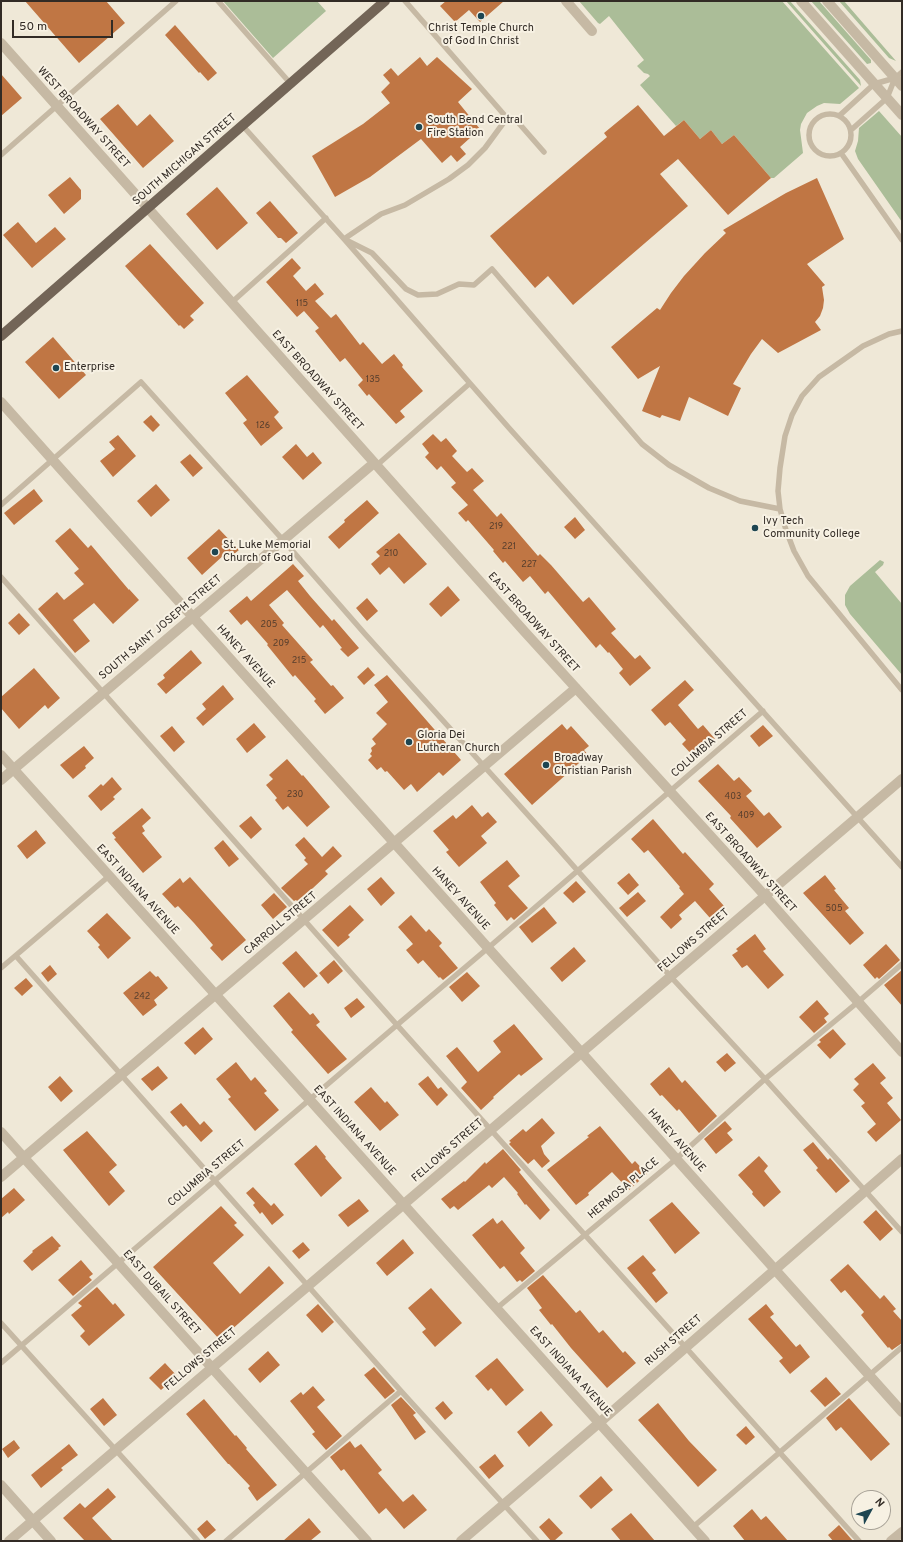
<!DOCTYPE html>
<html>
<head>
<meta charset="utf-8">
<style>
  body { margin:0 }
  #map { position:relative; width:903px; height:1542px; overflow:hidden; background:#efe8d7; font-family:Overpass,sans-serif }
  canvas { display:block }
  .frame { position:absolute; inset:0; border:2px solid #322b25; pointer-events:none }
  .north { position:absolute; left:851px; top:1490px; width:40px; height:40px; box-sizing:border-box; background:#f7f1e3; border:1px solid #a8a297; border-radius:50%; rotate:50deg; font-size:11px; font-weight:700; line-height:16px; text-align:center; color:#322b25 }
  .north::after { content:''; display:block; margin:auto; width:14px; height:18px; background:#1d4551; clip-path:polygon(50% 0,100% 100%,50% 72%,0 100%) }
  .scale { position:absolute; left:12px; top:20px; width:101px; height:18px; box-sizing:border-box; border:2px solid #322b25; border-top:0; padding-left:5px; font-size:12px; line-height:14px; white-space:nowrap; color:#322b25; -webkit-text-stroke:3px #f7f1e3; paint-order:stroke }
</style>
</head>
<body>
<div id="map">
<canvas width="903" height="1542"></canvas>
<div class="frame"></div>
<div class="north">N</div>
<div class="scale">50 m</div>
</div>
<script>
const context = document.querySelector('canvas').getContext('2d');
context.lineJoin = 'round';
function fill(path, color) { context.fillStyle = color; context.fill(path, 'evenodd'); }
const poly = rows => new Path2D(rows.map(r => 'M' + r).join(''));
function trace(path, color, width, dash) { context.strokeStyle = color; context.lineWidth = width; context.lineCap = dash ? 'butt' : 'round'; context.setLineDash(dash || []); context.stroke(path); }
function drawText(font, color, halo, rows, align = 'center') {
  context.font = font + ' Overpass,sans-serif'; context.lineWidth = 4; context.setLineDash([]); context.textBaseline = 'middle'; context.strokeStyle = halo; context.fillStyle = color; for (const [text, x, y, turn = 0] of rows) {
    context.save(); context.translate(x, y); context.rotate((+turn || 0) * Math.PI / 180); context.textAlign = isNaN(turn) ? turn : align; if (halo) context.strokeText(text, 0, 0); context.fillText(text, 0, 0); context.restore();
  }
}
fill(poly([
  [223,1,317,1,326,11,273,58],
  [579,1,782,1,859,88,840,104,824,103,817,106,807,113,801,124,800,130,803,153,774,178,771,178,734,135,722,144,711,130,700,139,684,120,676,126,640,85,650,76,648,74,644,73,637,66,644,60,609,16,600,24,598,23],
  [786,1,790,1,860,80,861,86],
  [811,1,819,1,871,60,871,63,867,64],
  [839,1,844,1,896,61,889,58],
  [879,111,902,137,902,222,858,159,855,151,858,141,859,128],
  [880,560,884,562,883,565,875,572,902,604,902,675,850,614,845,605,845,595,850,586]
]), '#abbd98');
fill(poly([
  [25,1,106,1,125,23,79,63],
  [446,1,504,1,480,22,469,10,455,22,440,6],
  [175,25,217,73,208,81,200,72,199,73,165,35],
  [420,57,427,66,437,57,472,89,458,102,480,129,460,147,466,154,457,162,451,155,442,163,421,139,370,177,335,197,312,156,363,124,390,103,381,92,390,83,383,75,391,68,398,76],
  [1,74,22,98,1,116],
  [118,104,137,126,150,114,174,141,143,168,100,119],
  [638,105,664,136,684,120,700,139,711,130,722,144,734,135,771,178,728,215,678,159,660,174,688,206,573,305,548,276,535,288,490,236,607,137,604,133],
  [70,177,81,190,81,199,64,214,48,195],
  [817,178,844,239,807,264,825,285,822,287,824,300,823,308,820,316,815,322,821,330,778,353,762,339,751,354,733,384,741,388,728,416,689,397,680,421,662,415,660,418,642,411,660,366,638,379,611,347,657,308,660,310,671,293,684,276,705,253,726,233,723,230,786,193],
  [217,187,248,223,217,250,186,214],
  [270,201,298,233,286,243,281,238,278,238,256,213],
  [18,222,36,243,55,227,66,239,32,268,3,235],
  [150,244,204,303,190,316,194,320,184,329,180,325,179,326,125,266],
  [292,258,301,268,293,276,306,291,315,283,324,294,315,301,331,318,336,314,360,345,363,342,382,364,394,354,403,365,402,367,423,391,400,411,405,417,396,424,369,394,367,396,358,385,363,380,345,358,340,362,315,331,319,328,304,311,297,317,266,282],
  [53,337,86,375,59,399,25,362],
  [247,375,279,412,274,417,283,428,261,446,243,423,247,420,225,393],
  [151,415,160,425,153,432,143,422],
  [433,434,441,442,446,438,457,451,452,456,467,472,472,468,484,481,473,490,497,517,501,513,538,556,540,554,551,565,583,602,589,597,616,629,611,633,635,659,640,655,651,668,630,686,619,673,623,669,609,652,608,653,600,644,596,648,548,591,545,594,530,576,523,582,505,561,503,563,493,551,494,550,468,520,466,522,458,513,468,505,451,487,456,483,441,466,437,470,425,457,429,453,422,444],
  [118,435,136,456,113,477,100,461,115,449,109,442],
  [296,444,307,457,313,452,322,463,303,480,282,457],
  [190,454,203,468,193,477,180,462],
  [156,484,170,500,151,517,137,501],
  [34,489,43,501,14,525,4,513],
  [367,500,379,513,339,549,328,537,345,522,344,520],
  [575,517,585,530,575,539,564,527],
  [70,528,88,548,91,545,129,590,129,589,139,600,113,624,94,603,73,620,90,641,75,653,38,609,57,592,64,600,84,584,74,573,79,569,55,541],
  [219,529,239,550,229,558,225,554,202,575,187,558],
  [399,533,427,564,404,584,389,567,380,575,371,564,380,556,376,552],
  [293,564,304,576,298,581,310,596,332,621,334,619,359,648,348,657,340,649,342,648,323,625,320,628,287,590,269,605,284,623,282,625,313,660,310,662,331,686,333,685,344,698,325,714,314,701,316,699,295,675,293,677,267,645,268,644,247,620,241,625,229,611,247,596,251,601],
  [448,586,460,600,441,617,429,604],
  [367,598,378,611,367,621,356,608],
  [19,613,30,625,19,635,8,623],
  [191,650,202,663,166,694,157,684,165,678,163,675],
  [368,667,375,675,364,685,357,677],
  [34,668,60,698,48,709,45,705,19,729,1,708,1,697],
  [387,675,461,760,443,776,439,772,417,792,411,784,404,790,387,771,385,772,381,767,377,770,368,760,372,756,370,754,372,751,371,748,376,744,372,739,387,724,376,713,388,702,374,685],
  [685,680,694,690,678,705,698,729,703,725,715,739,694,757,682,744,686,740,670,722,665,726,651,710],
  [223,685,234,699,203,726,196,718,206,709,202,704],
  [254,723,266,737,247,753,236,739],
  [562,724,567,730,571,726,589,746,584,750,588,755,532,805,504,774],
  [763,725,773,736,759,747,750,736],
  [172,726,185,742,174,752,160,736],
  [84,746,94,758,85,766,86,768,73,779,60,765],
  [287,759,302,776,303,775,330,807,307,827,288,806,283,810,275,800,277,798,266,785,273,779,269,775],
  [718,764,734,781,739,777,752,791,746,796,764,816,769,812,782,827,757,848,730,818,731,816,698,781],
  [112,777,122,789,113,797,115,799,101,811,88,796,101,784,103,786],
  [472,805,482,817,488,812,497,822,481,836,487,843,459,867,446,852,449,850,433,831,453,815,456,819],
  [142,808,151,818,142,826,145,831,142,833,162,857,143,873,114,839,116,838,112,833],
  [251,816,262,829,251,839,239,826],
  [653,819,683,854,685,852,714,884,709,889,724,906,710,918,695,901,679,915,682,919,671,929,660,917,684,894,679,888,680,887,648,850,644,853,631,839],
  [36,830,46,843,27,859,17,846],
  [304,837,322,857,333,846,342,856,325,871,328,874,298,902,296,900,294,901,281,888,308,864,304,860,306,858,295,845],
  [223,840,239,859,229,867,214,848],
  [507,860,520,876,508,886,528,908,514,920,511,917,507,921,494,905,496,903,480,882],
  [629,873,639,885,628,895,617,883],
  [825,875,836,889,834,890,849,908,845,911,864,933,850,945,803,893],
  [190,877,246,940,222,961,210,948,213,945,194,923,178,906,175,908,162,894,180,878,183,883],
  [381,877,395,893,381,906,367,889],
  [576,881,586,892,573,903,563,893],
  [638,892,646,901,627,917,619,908],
  [274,893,287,907,273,919,261,905],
  [350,905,364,920,348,935,350,937,338,947,322,930],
  [544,907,557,923,532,943,519,927],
  [107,913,131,938,108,959,98,947,100,945,87,931],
  [411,915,426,932,429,929,442,943,439,946,458,968,443,980,440,977,439,978,423,960,418,964,406,950,413,944,398,927],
  [755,934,766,949,763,951,784,975,768,989,747,965,742,968,732,955,738,951,736,949],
  [886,944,900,960,879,979,877,977,875,979,863,965],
  [574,947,586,961,562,982,550,968],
  [296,951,318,976,304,988,282,963],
  [334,960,343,971,328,984,319,973],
  [50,965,57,974,48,982,41,973],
  [902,970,902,1006,884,985],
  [150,971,156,977,158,976,168,988,154,1000,157,1005,143,1016,123,993],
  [467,972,480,986,462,1002,449,987],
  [26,978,33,986,22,996,14,988],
  [289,992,310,1015,313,1013,320,1022,316,1025,347,1059,328,1074,291,1032,293,1030,273,1006],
  [357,998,365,1007,351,1018,344,1008],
  [817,1000,829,1014,824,1018,827,1022,814,1033,799,1017],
  [514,1024,543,1059,521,1076,519,1074,493,1097,494,1098,481,1110,461,1088,467,1082,446,1056,457,1047,478,1072,501,1052,493,1041],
  [203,1027,213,1039,195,1055,184,1043],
  [833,1029,846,1044,830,1059,817,1045,821,1042,819,1040],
  [727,1053,736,1063,725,1072,716,1062],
  [236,1062,251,1081,255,1077,267,1091,264,1093,279,1110,255,1131,228,1099,231,1097,216,1079],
  [873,1063,886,1078,880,1083,893,1098,887,1103,901,1120,876,1142,867,1132,876,1124,861,1106,865,1103,853,1090,859,1084,854,1079],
  [158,1066,168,1078,152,1091,141,1079],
  [669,1067,682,1083,685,1080,717,1116,699,1133,679,1109,677,1111,662,1095,660,1096,650,1084],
  [60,1076,73,1091,61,1102,48,1087],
  [428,1076,438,1089,441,1087,448,1095,437,1106,418,1084],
  [371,1087,385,1103,387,1101,399,1115,380,1131,354,1102],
  [181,1103,200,1125,204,1121,213,1131,201,1142,186,1125,183,1127,170,1112],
  [542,1118,555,1133,541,1146,544,1154,550,1161,542,1168,534,1159,528,1164,509,1144,511,1142,509,1141,523,1129,526,1132],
  [725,1121,732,1129,727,1133,733,1140,716,1154,704,1139],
  [600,1126,632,1164,635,1161,647,1174,629,1190,612,1172,588,1193,589,1195,576,1205,547,1170,589,1137,587,1136],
  [87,1131,117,1165,109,1172,125,1191,109,1206,63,1150],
  [813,1142,828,1160,830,1158,850,1181,836,1193,816,1170,818,1168,803,1150],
  [316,1145,326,1157,325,1158,342,1178,321,1197,294,1164],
  [503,1149,521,1170,519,1172,550,1210,540,1220,526,1204,525,1205,517,1194,518,1193,504,1177,492,1188,489,1185,458,1210,454,1206,450,1209,441,1199,464,1181,465,1182,485,1162,486,1164],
  [759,1156,768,1166,764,1171,781,1192,764,1207,752,1194,753,1192,738,1175],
  [253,1187,271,1206,274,1203,284,1215,272,1225,262,1212,260,1214,253,1205,255,1203,246,1193],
  [14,1188,25,1200,9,1214,8,1212,1,1218,1,1199],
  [359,1199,369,1211,348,1227,338,1215],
  [672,1202,700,1233,675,1254,649,1220],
  [221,1206,237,1223,234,1225,244,1235,213,1263,240,1294,269,1266,284,1283,220,1340,153,1267],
  [876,1210,893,1229,880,1241,863,1222],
  [493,1218,497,1224,502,1220,525,1248,520,1253,535,1271,522,1282,520,1280,517,1282,504,1266,500,1269,472,1235],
  [52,1236,61,1246,58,1248,59,1249,32,1271,23,1261,33,1252,32,1251],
  [403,1239,414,1253,387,1276,376,1263],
  [303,1242,310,1250,299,1259,292,1251],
  [643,1255,656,1270,652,1273,668,1293,656,1303,627,1268],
  [81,1260,93,1274,89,1277,92,1280,73,1296,58,1280],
  [848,1264,880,1299,884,1295,896,1309,893,1311,902,1321,902,1343,892,1350,889,1347,888,1348,861,1315,864,1312,845,1290,841,1293,830,1280],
  [543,1275,576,1313,580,1310,599,1333,603,1330,623,1353,625,1351,636,1363,607,1388,571,1348,552,1324,551,1325,539,1310,542,1308,527,1288],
  [97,1287,113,1305,115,1303,125,1315,89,1346,80,1336,85,1331,71,1315,82,1306,78,1303],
  [431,1288,462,1323,435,1347,422,1332,426,1329,408,1308],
  [318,1304,334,1322,322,1333,306,1315],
  [766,1304,774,1314,770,1317,796,1347,800,1344,810,1357,790,1374,779,1361,783,1358,748,1319],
  [268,1351,280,1365,260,1383,248,1369],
  [497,1358,524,1390,506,1406,491,1388,488,1391,475,1376],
  [165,1363,177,1376,161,1390,149,1378],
  [374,1367,395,1391,385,1399,364,1375],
  [826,1377,841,1394,825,1407,810,1391],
  [313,1386,325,1400,317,1407,342,1436,326,1450,312,1434,315,1432,290,1401,301,1392,303,1395],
  [401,1397,416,1413,413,1415,426,1432,415,1440,391,1405],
  [103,1398,117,1415,104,1426,90,1409],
  [849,1398,890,1444,871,1461,841,1427,836,1431,826,1418],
  [204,1399,235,1436,236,1435,247,1448,246,1449,277,1485,257,1501,248,1488,250,1486,229,1464,228,1464,186,1414],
  [443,1401,453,1413,445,1420,435,1408],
  [658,1403,689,1441,717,1470,698,1487,638,1420],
  [541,1411,553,1425,529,1447,517,1432],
  [746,1426,755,1437,746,1445,736,1435],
  [14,1440,20,1448,8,1458,2,1449],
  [350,1441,355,1448,361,1444,382,1470,378,1473,403,1502,413,1494,427,1510,404,1529,386,1508,379,1514,344,1469,341,1471,330,1457],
  [69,1444,78,1455,61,1468,63,1470,41,1488,31,1475],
  [495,1454,504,1466,489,1479,479,1467],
  [601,1476,613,1490,591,1509,579,1496],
  [108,1488,116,1497,92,1518,113,1541,85,1541,63,1518,80,1503,85,1508],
  [752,1509,761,1520,766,1516,788,1541,745,1541,733,1526],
  [631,1513,655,1541,621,1541,611,1529],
  [309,1518,321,1532,310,1541,283,1541],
  [549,1518,563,1533,554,1541,551,1541,539,1527],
  [207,1520,216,1530,205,1539,197,1529],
  [839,1525,853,1541,833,1541,828,1535]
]), '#c07644');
trace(poly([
  [218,1,290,83],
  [405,1,507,118,516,120,544,152],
  '809 135a21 21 0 1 1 42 0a21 21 0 1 1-42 0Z',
  [839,116,874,84,895,78],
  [507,118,485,148,468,165,449,179,405,205,381,214,344,239,372,253,406,289,418,295,437,294,459,284,474,285,492,269,642,444,669,465,709,488,740,501,780,509],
  [242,125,344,239,509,428,902,867],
  [851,130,887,98,895,78,902,72],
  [841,153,902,240],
  [1,155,176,1],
  [231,303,326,218],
  [902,331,889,334,863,346,819,377,802,396,792,415,785,436,780,468,778,491,780,509,786,530,794,551,808,576,902,690],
  [376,466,469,384],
  [1,505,141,382,283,540,365,634,555,845,671,977,765,1079,902,1232],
  [1,577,397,1025,859,1541],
  [16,956,401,1391,537,1541],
  [1,968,109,876],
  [497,1308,676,1159,765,1079,858,1002,902,964],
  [1,1323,198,1541],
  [1,1363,397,1025,488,948,763,711],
  [693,1527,902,1347],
  [226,1541,401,1391]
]), '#c6b9a4', 5.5);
trace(poly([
  [566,1,592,31],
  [801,1,902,115],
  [827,1,902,86],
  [1,43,524,631,758,888,902,1052],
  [1,402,902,1412],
  [1,780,374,463],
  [1,1132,367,1541],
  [1,1177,576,688],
  [1,1485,51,1541],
  [461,1541,599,1423,902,1159],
  [891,1541,902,1532]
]), '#c6b9a4', 10);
trace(poly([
  [1,755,705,1541],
  [9,1541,902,779]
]), '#c6b9a4', 10);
trace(poly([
  [1,336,385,1]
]), '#736557', 10);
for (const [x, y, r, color] of [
  [481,16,4,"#1d4551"],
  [419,127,4,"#1d4551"],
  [56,368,4,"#1d4551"],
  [755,528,4,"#1d4551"],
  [215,552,4,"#1d4551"],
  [409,742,4,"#1d4551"],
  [546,765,4,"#1d4551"]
]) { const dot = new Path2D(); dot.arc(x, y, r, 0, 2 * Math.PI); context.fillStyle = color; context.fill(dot); trace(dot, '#f7f1e3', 1.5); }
drawText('9px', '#563e2d', null, [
  ["115",302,304],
  ["135",373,380],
  ["126",263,426],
  ["219",496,527],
  ["221",509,547],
  ["210",391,554],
  ["227",529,565],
  ["205",269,625],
  ["209",281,644],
  ["215",299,661],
  ["230",295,795],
  ["403",733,797],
  ["409",746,816],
  ["505",834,909],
  ["242",142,997]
]);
drawText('11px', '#322b25', '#f7f1e3', [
  ["Christ Temple Church",481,29,"center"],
  ["of God In Christ",481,42,"center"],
  ["South Bend Central",427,121],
  ["Fire Station",427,134],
  ["Enterprise",64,368],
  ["Ivy Tech",763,522],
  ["Community College",763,535],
  ["St. Luke Memorial",223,546],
  ["Church of God",223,559],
  ["Gloria Dei",417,736],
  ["Lutheran Church",417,749],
  ["Broadway",554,759],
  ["Christian Parish",554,772]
], 'left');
drawText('11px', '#322b25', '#f7f1e3', [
  ["WEST BROADWAY STREET",83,118,48],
  ["SOUTH MICHIGAN STREET",185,160,-41],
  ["EAST BROADWAY STREET",317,381,48],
  ["EAST BROADWAY STREET",533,623,48],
  ["SOUTH SAINT JOSEPH STREET",161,628,-40],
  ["HANEY AVENUE",245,657,48],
  ["COLUMBIA STREET",710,744,-41],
  ["EAST BROADWAY STREET",750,863,48],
  ["EAST INDIANA AVENUE",137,890,48],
  ["HANEY AVENUE",460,899,48],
  ["CARROLL STREET",281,924,-40],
  ["FELLOWS STREET",694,941,-41],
  ["EAST INDIANA AVENUE",354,1131,48],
  ["HANEY AVENUE",676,1141,48],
  ["FELLOWS STREET",448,1151,-41],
  ["COLUMBIA STREET",207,1174,-40],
  ["HERMOSA PLACE",624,1189,-40],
  ["EAST DUBAIL STREET",161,1293,48],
  ["RUSH STREET",674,1341,-41],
  ["FELLOWS STREET",201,1360,-40],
  ["EAST INDIANA AVENUE",570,1372,48]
]);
</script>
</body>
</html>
